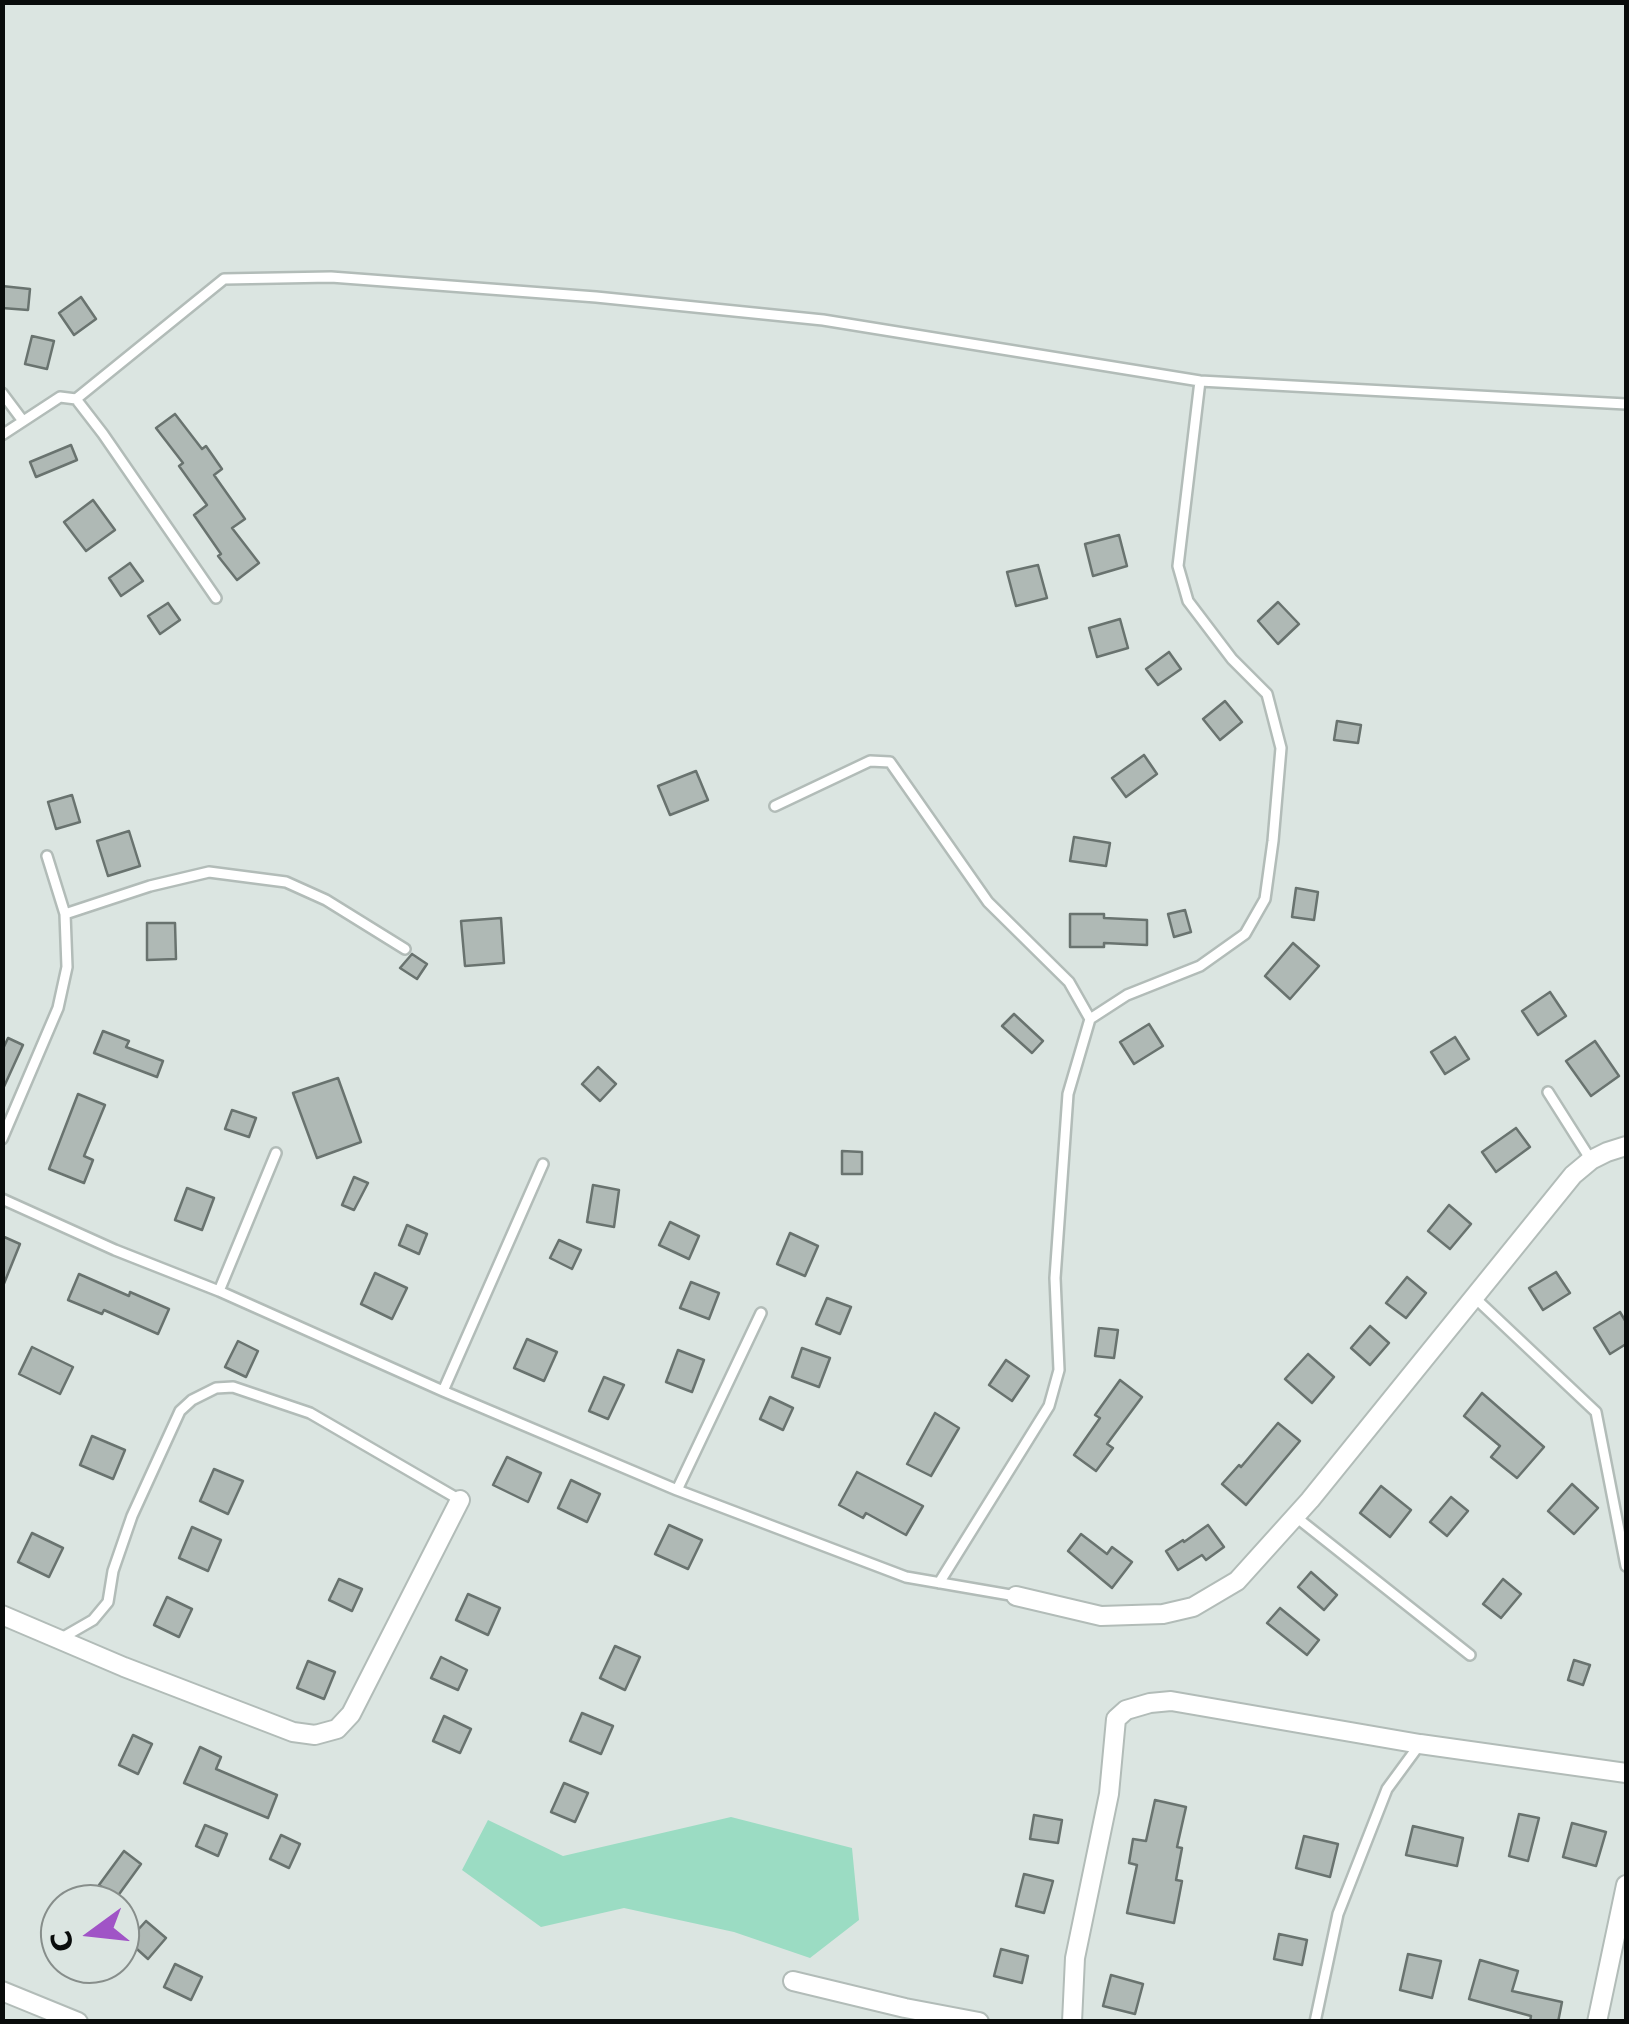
<!DOCTYPE html>
<html>
<head>
<meta charset="utf-8">
<style>
  body { margin:0 }
  #map { position:relative; width:1629px; height:2024px; overflow:hidden; background:#dbe5e1; font-family:"DejaVu Sans",sans-serif }
  canvas { display:block }
  .frame { position:absolute; inset:0; border:5px solid #090c0b; pointer-events:none }
  .north { position:absolute; left:40px; top:1884px; width:100px; height:100px; box-sizing:border-box; background:#dbe5e1; border:2px solid #878e8b; border-radius:50%; rotate:255deg; font-size:28px; font-weight:700; line-height:40px; text-align:center; color:#090c0b }
  .north::after { content:''; display:block; margin:auto; width:35px; height:45px; background:#a054c6; clip-path:polygon(50% 0,100% 100%,50% 72%,0 100%) }
</style>
</head>
<body>
<div id="map">
<canvas width="1629" height="2024"></canvas>
<div class="frame"></div>
<div class="north">С</div>
</div>
<script>
const context = document.querySelector('canvas').getContext('2d');
context.lineJoin = 'round';
function fill(path, color) { context.fillStyle = color; context.fill(path, 'evenodd'); }
const poly = rows => new Path2D(rows.map(r => 'M' + r).join(''));
function trace(path, color, width, dash) { context.strokeStyle = color; context.lineWidth = width; context.lineCap = dash ? 'butt' : 'round'; context.setLineDash(dash || []); context.stroke(path); }
fill(poly([
  [731,1817,852,1848,859,1920,810,1958,734,1932,624,1908,541,1927,462,1870,488,1820,563,1856]
]), '#9bdcc3');
const building = poly([
  [2,286,30,289,28,310,2,308,2,286],
  [81,297,96,319,74,335,59,313,81,297],
  [32,336,54,341,47,369,25,364,32,336],
  [175,414,202,449,206,446,222,469,214,475,245,519,232,528,259,563,237,580,218,556,221,554,194,515,207,505,179,466,183,463,156,428,175,414],
  [71,445,77,460,36,477,30,462,71,445],
  [93,500,115,530,86,551,64,522,93,500],
  [1119,535,1127,566,1093,576,1085,544,1119,535],
  [130,563,143,581,121,596,109,578,130,563],
  [1038,565,1047,598,1016,606,1007,572,1038,565],
  [1278,602,1299,624,1278,644,1258,621,1278,602],
  [168,603,180,620,160,634,148,616,168,603],
  [1120,619,1128,648,1097,657,1089,628,1120,619],
  [1169,652,1181,669,1158,685,1146,669,1169,652],
  [1225,701,1242,722,1220,740,1203,719,1225,701],
  [1337,721,1361,725,1358,743,1334,740,1337,721],
  [1144,755,1157,774,1126,797,1112,778,1144,755],
  [696,771,708,800,670,815,658,786,696,771],
  [72,795,80,822,56,829,48,802,72,795],
  [129,831,140,866,108,876,97,841,129,831],
  [1074,837,1110,843,1106,866,1070,861,1074,837],
  [1296,888,1318,892,1314,920,1292,917,1296,888],
  [1185,910,1191,932,1174,937,1168,914,1185,910],
  [1070,914,1104,914,1104,918,1147,920,1147,945,1104,943,1104,947,1070,947,1070,914],
  [501,918,504,963,465,966,461,921,501,918],
  [147,923,175,923,176,959,147,960,147,923],
  [1293,943,1319,966,1290,999,1265,976,1293,943],
  [412,954,427,964,417,979,400,968,412,954],
  [1550,992,1566,1016,1538,1035,1522,1011,1550,992],
  [1014,1014,1043,1041,1032,1053,1002,1026,1014,1014],
  [1149,1024,1163,1046,1134,1064,1120,1042,1149,1024],
  [103,1031,129,1041,126,1047,163,1061,157,1077,94,1053,103,1031],
  [1455,1037,1469,1059,1445,1074,1431,1052,1455,1037],
  [8,1038,23,1045,2,1091,2,1051,8,1038],
  [1595,1041,1619,1076,1591,1096,1566,1061,1595,1041],
  [598,1067,616,1084,600,1101,582,1084,598,1067],
  [338,1078,361,1142,317,1158,293,1093,338,1078],
  [78,1094,105,1105,84,1156,93,1160,84,1183,49,1169,78,1094],
  [232,1110,256,1118,249,1137,225,1129,232,1110],
  [1516,1128,1530,1147,1496,1172,1482,1152,1516,1128],
  [842,1151,862,1152,862,1174,842,1174,842,1151],
  [354,1177,368,1183,354,1210,342,1205,354,1177],
  [593,1185,619,1190,614,1227,587,1222,593,1185],
  [187,1188,214,1198,202,1230,175,1220,187,1188],
  [1449,1205,1471,1224,1450,1249,1428,1231,1449,1205],
  [670,1222,699,1236,689,1259,659,1245,670,1222],
  [407,1225,427,1234,419,1254,399,1245,407,1225],
  [790,1233,818,1246,805,1276,777,1264,790,1233],
  [2,1236,20,1244,3,1286,2,1286,2,1236],
  [559,1240,581,1250,572,1269,550,1258,559,1240],
  [1556,1272,1570,1293,1543,1310,1529,1288,1556,1272],
  [375,1273,407,1288,392,1319,361,1304,375,1273],
  [79,1274,129,1296,130,1292,169,1309,158,1334,104,1310,102,1314,68,1300,79,1274],
  [1407,1277,1426,1293,1406,1318,1386,1303,1407,1277],
  [691,1282,719,1293,709,1319,680,1308,691,1282],
  [827,1298,851,1307,840,1334,816,1324,827,1298],
  [1620,1312,1626,1322,1626,1344,1610,1354,1594,1328,1620,1312],
  [1370,1326,1389,1343,1370,1365,1351,1348,1370,1326],
  [1099,1328,1118,1330,1114,1358,1095,1356,1099,1328],
  [527,1339,557,1352,544,1381,514,1368,527,1339],
  [238,1341,258,1351,246,1377,225,1367,238,1341],
  [32,1347,73,1367,60,1394,19,1374,32,1347],
  [802,1348,830,1358,819,1387,792,1377,802,1348],
  [678,1350,704,1360,692,1392,666,1382,678,1350],
  [1308,1354,1334,1377,1312,1403,1285,1379,1308,1354],
  [1006,1360,1029,1376,1012,1401,989,1385,1006,1360],
  [604,1377,624,1385,608,1419,589,1411,604,1377],
  [1120,1380,1142,1397,1107,1444,1113,1448,1096,1471,1074,1455,1100,1418,1095,1415,1120,1380],
  [1482,1393,1544,1447,1517,1478,1491,1457,1500,1446,1464,1416,1482,1393],
  [770,1397,793,1408,783,1430,760,1419,770,1397],
  [935,1413,959,1428,931,1476,907,1464,935,1413],
  [1278,1423,1300,1441,1246,1505,1222,1484,1239,1465,1241,1467,1278,1423],
  [92,1436,125,1450,113,1479,80,1465,92,1436],
  [507,1457,541,1473,528,1502,493,1485,507,1457],
  [214,1469,243,1481,228,1514,200,1501,214,1469],
  [857,1472,923,1506,906,1535,866,1513,863,1518,839,1505,857,1472],
  [571,1480,600,1494,587,1522,558,1508,571,1480],
  [1572,1484,1598,1508,1574,1534,1548,1511,1572,1484],
  [1381,1486,1411,1510,1390,1537,1360,1513,1381,1486],
  [1451,1497,1468,1511,1447,1536,1430,1522,1451,1497],
  [669,1525,702,1540,688,1569,655,1554,669,1525],
  [1208,1525,1224,1547,1206,1560,1202,1555,1178,1570,1166,1551,1183,1540,1184,1542,1208,1525],
  [192,1527,221,1540,208,1571,179,1558,192,1527],
  [32,1533,63,1548,49,1577,18,1562,32,1533],
  [1081,1534,1107,1554,1112,1547,1132,1562,1112,1588,1068,1551,1081,1534],
  [1311,1572,1337,1595,1324,1610,1298,1587,1311,1572],
  [339,1579,362,1589,352,1611,329,1600,339,1579],
  [1503,1579,1521,1594,1501,1618,1483,1604,1503,1579],
  [468,1594,500,1608,488,1635,456,1620,468,1594],
  [167,1597,192,1609,179,1637,154,1625,167,1597],
  [1280,1608,1319,1640,1307,1655,1267,1623,1280,1608],
  [615,1646,640,1657,625,1690,600,1678,615,1646],
  [441,1657,467,1670,458,1690,431,1678,441,1657],
  [1574,1660,1590,1665,1583,1685,1568,1680,1574,1660],
  [308,1661,335,1672,324,1699,297,1688,308,1661],
  [582,1713,613,1726,601,1754,570,1741,582,1713],
  [444,1716,471,1729,460,1753,433,1741,444,1716],
  [133,1735,152,1744,138,1774,119,1765,133,1735],
  [200,1747,221,1757,216,1769,277,1795,268,1818,184,1783,200,1747],
  [564,1783,588,1793,575,1822,551,1812,564,1783],
  [1155,1800,1186,1807,1177,1847,1182,1848,1176,1880,1182,1881,1174,1923,1127,1913,1137,1865,1129,1863,1133,1839,1146,1841,1155,1800],
  [1519,1814,1539,1818,1528,1861,1509,1856,1519,1814],
  [1034,1815,1062,1820,1058,1843,1030,1839,1034,1815],
  [1572,1823,1606,1832,1596,1866,1563,1857,1572,1823],
  [205,1825,227,1834,218,1856,196,1846,205,1825],
  [1413,1826,1463,1838,1457,1866,1406,1855,1413,1826],
  [281,1835,300,1844,289,1868,270,1859,281,1835],
  [1304,1836,1338,1844,1330,1877,1296,1868,1304,1836],
  [124,1851,141,1864,117,1897,99,1885,124,1851],
  [1024,1874,1053,1881,1044,1913,1016,1906,1024,1874],
  [146,1921,166,1938,148,1959,128,1941,146,1921],
  [1279,1934,1307,1940,1302,1965,1274,1959,1279,1934],
  [1001,1949,1028,1956,1022,1983,994,1976,1001,1949],
  [1408,1954,1441,1961,1432,1998,1400,1990,1408,1954],
  [1480,1960,1518,1971,1512,1991,1562,2002,1558,2022,1530,2022,1531,2016,1469,1999,1480,1960],
  [175,1964,202,1977,191,2000,164,1987,175,1964],
  [1111,1975,1143,1984,1135,2014,1103,2006,1111,1975]
]);
fill(building, '#afb9b5');
trace(building, '#69736f', 2.5);
const lane = poly([
  [2,393,23,421],
  [76,399,224,279,331,277,596,297,823,320,1200,381,1626,404],
  [2,435,60,397,76,399,103,434,216,598],
  [775,806,870,761,890,762,988,902,1069,982,1090,1019,1068,1094,1055,1278,1059,1370,1049,1406,939,1583],
  [65,914,150,886,209,872,286,882,326,900,405,949],
  [1090,1019,1127,995,1200,966,1245,934,1265,899,1273,841,1281,748,1267,694,1232,659,1188,601,1178,566,1200,381],
  [1548,1092,1591,1160],
  [2,1139,58,1008,67,967,65,914,47,856],
  [2,1199,115,1250,219,1291,443,1391,677,1490,906,1577,1016,1596],
  [219,1291,276,1153],
  [1474,1297,1596,1412,1626,1566],
  [443,1391,543,1164],
  [677,1490,761,1313],
  [1296,1517,1470,1655],
  [60,1639,93,1620,108,1602,113,1571,132,1516,180,1411,192,1400,216,1388,233,1387,310,1413,460,1500],
  [1315,2022,1338,1914,1387,1789,1420,1744]
]);
const street = poly([
  [1016,1596,1101,1616,1163,1614,1193,1607,1237,1581,1310,1500,1573,1175,1591,1160,1607,1152,1626,1146],
  [2,1615,124,1667,293,1732,315,1735,337,1729,351,1714,460,1500],
  [793,1981,905,2008,979,2022],
  [2,1991,78,2022],
  [1072,2022,1075,1958,1109,1794,1116,1719,1126,1710,1150,1703,1171,1701,1420,1744,1626,1773],
  [1597,2022,1626,1885]
]);
trace(lane, '#b2bcb8', 14);
trace(street, '#b2bcb8', 22);
trace(lane, '#fff', 9);
trace(street, '#fff', 18);
</script>
</body>
</html>
